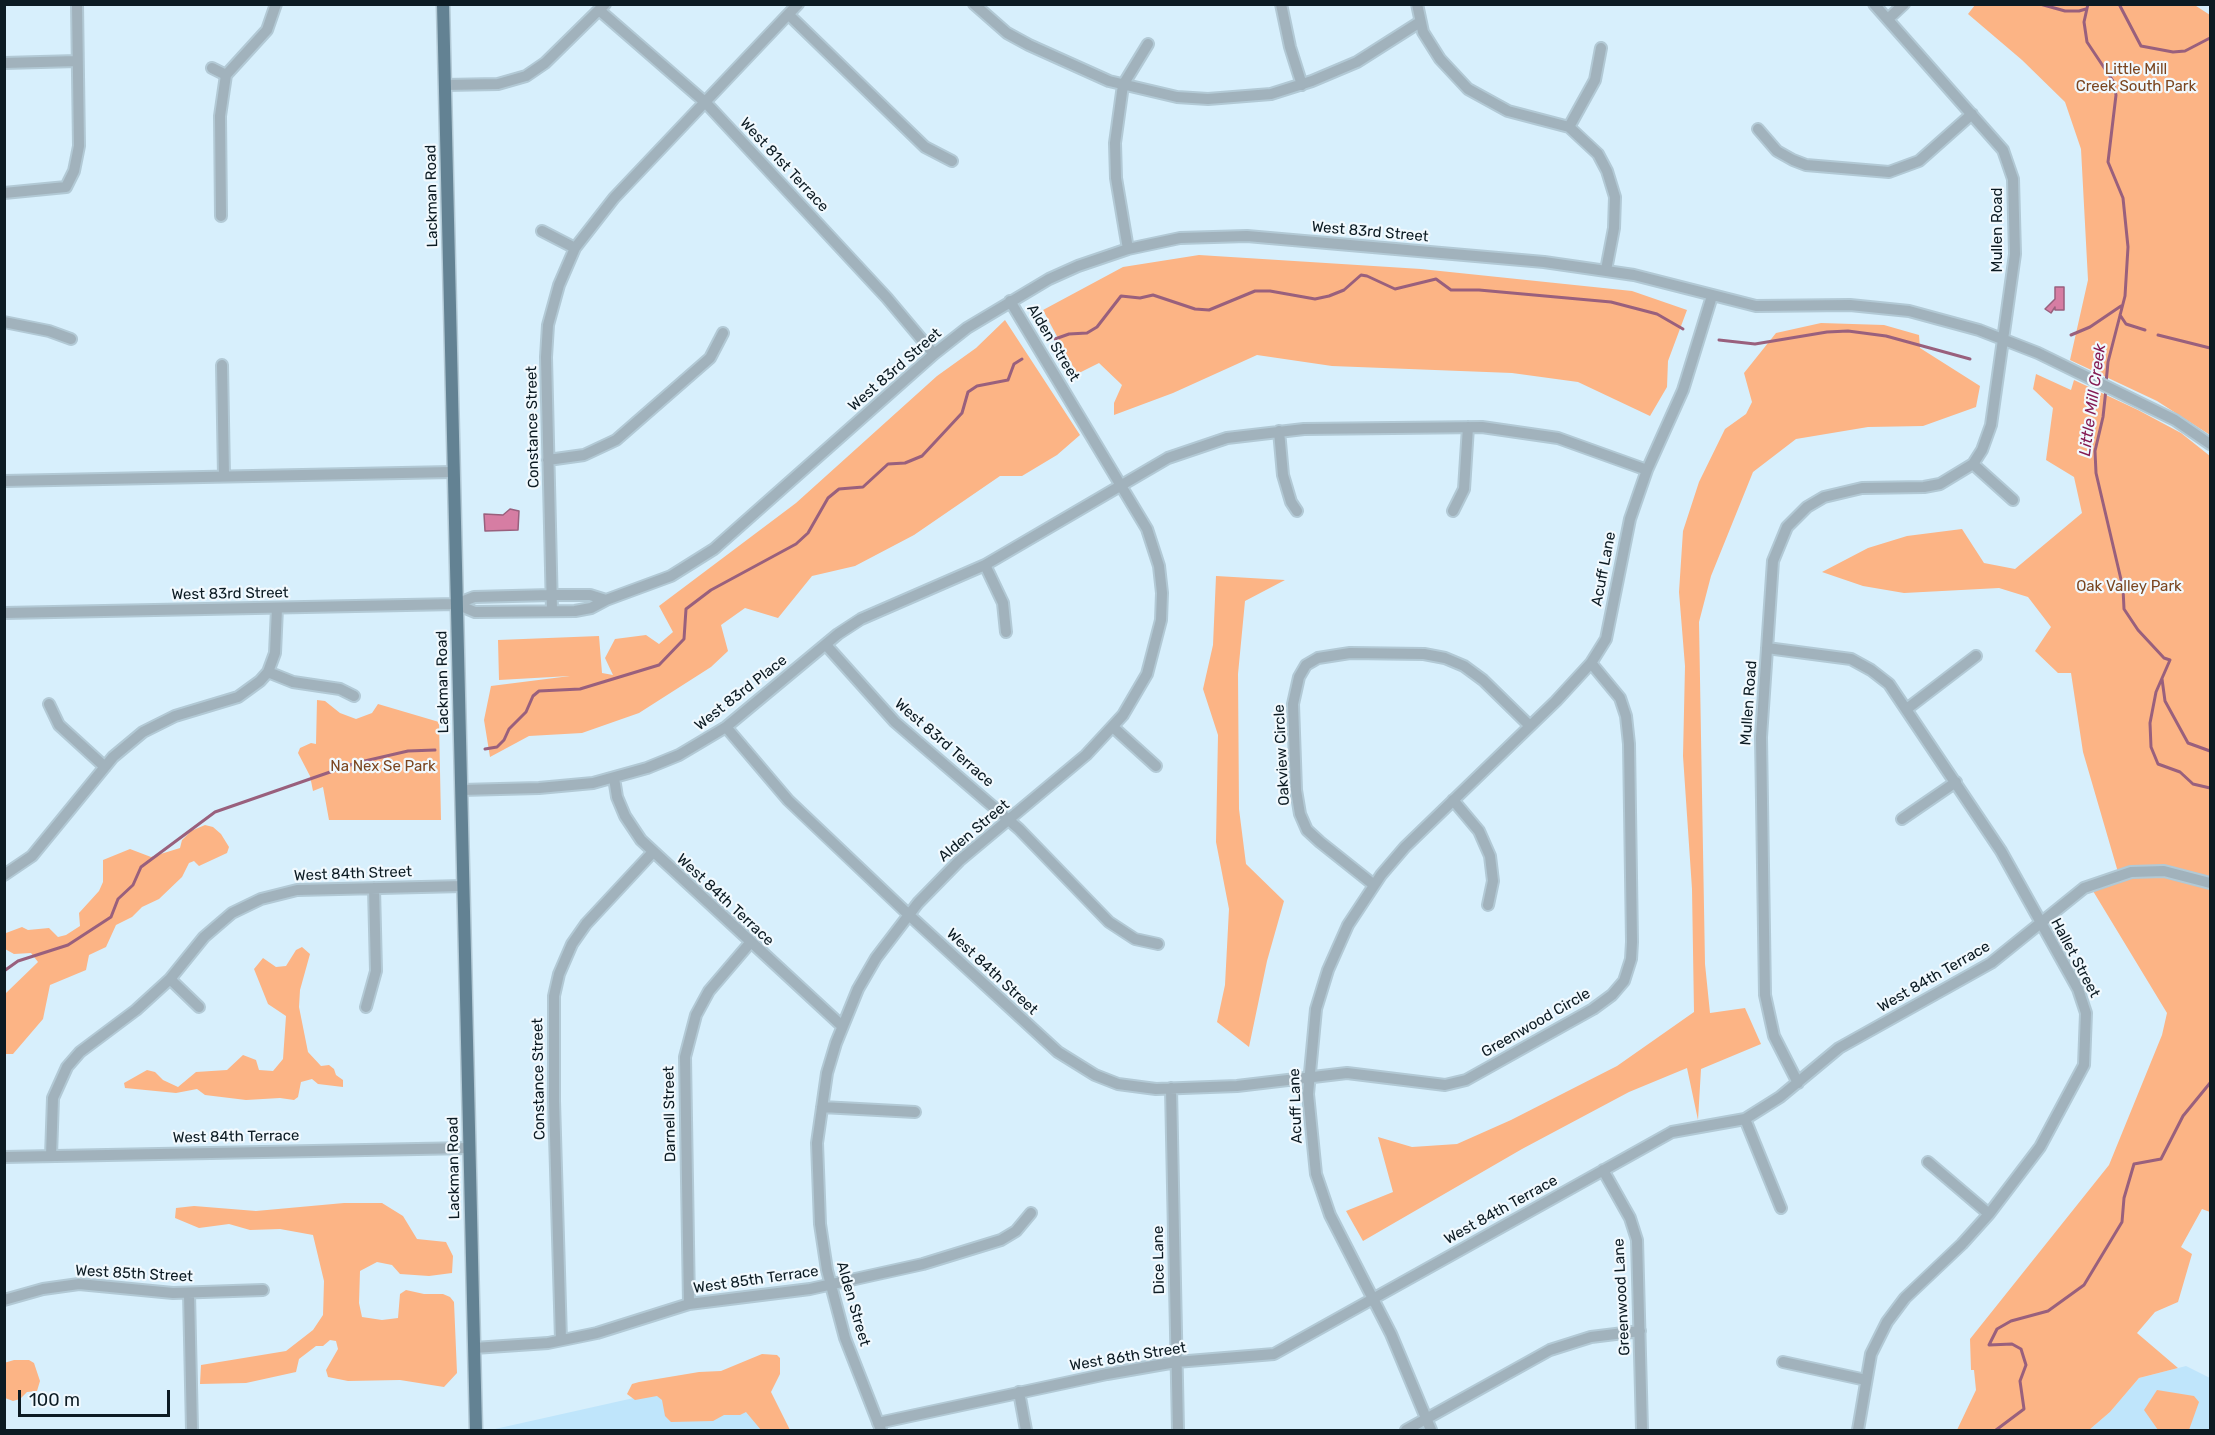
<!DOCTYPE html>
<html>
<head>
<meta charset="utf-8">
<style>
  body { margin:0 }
  #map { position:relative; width:2215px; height:1435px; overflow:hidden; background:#d7effc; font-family:Rubik,sans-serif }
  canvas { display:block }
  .frame { position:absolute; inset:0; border:6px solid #0c1b23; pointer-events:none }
  .scale { position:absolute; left:18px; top:1390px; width:152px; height:27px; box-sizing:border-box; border:3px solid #0c1b23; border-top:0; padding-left:8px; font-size:18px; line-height:21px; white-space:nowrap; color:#0c1b23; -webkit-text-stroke:4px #f1f9fe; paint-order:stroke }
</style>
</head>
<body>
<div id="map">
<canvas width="2215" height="1435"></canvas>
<div class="frame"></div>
<div class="scale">100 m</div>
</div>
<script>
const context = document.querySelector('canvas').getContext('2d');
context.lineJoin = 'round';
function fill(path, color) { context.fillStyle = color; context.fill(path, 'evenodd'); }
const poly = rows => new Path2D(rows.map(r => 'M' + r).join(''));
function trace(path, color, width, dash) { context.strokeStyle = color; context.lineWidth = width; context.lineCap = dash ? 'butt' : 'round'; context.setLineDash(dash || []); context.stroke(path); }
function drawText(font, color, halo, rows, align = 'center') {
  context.font = font + ' Rubik,sans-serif'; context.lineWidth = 4.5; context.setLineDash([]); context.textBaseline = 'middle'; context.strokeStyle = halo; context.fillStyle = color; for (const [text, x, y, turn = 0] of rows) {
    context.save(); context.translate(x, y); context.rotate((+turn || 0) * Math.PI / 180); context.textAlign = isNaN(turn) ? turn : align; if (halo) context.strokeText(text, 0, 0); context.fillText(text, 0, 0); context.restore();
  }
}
fill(poly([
  [2186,1366,2210,1378,2210,1430,2089,1430,2110,1412,2139,1378],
  [759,1370,776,1430,495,1430,495,1429]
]), '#bfe5fb');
fill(poly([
  [1975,5,2193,4,2210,15,2210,435,2157,401,2070,360,2088,280,2081,149,2065,102,2022,60,1968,14],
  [1199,255,1421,269,1632,291,1687,310,1668,361,1667,387,1650,416,1578,382,1512,373,1332,366,1257,355,1173,393,1114,415,1114,403,1122,385,1099,363,1077,374,1043,310,1123,267],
  [1005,320,1080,435,1057,455,1022,476,1000,476,914,535,855,566,812,576,778,618,745,608,721,625,728,651,711,667,639,713,582,733,529,736,490,757,484,720,491,686,570,676,499,680,498,640,599,636,602,673,613,675,605,658,615,639,646,635,659,644,673,632,659,606,796,503,937,376,976,348],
  [1821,323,1884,325,1919,335,1920,348,1980,386,1976,407,1923,426,1868,427,1796,439,1753,472,1711,576,1699,622,1705,964,1710,1013,1745,1008,1761,1044,1701,1069,1698,1120,1687,1068,1629,1092,1522,1149,1363,1241,1346,1211,1393,1192,1378,1137,1412,1147,1457,1144,1511,1120,1617,1066,1694,1012,1692,889,1683,756,1685,666,1679,592,1683,531,1699,482,1725,429,1746,414,1752,402,1744,373,1776,333],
  [2036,374,2071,390,2074,380,2138,410,2181,433,2210,456,2210,1212,2202,1209,2181,1247,2192,1254,2178,1302,2155,1312,2137,1333,2178,1368,2139,1378,2110,1412,2089,1430,1957,1430,1976,1390,1974,1370,1971,1370,1970,1339,2109,1165,2162,1035,2167,1013,2093,891,2120,879,2083,752,2071,673,2058,673,2035,651,2051,627,2028,597,1999,588,1904,593,1863,586,1822,572,1868,548,1907,536,1962,529,1984,563,2015,569,2082,513,2074,477,2046,460,2053,408,2033,389],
  [1216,576,1285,580,1245,601,1238,674,1239,809,1246,864,1284,901,1267,961,1249,1047,1217,1022,1225,985,1229,909,1216,842,1218,735,1203,689,1213,645],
  [317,700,325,701,340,713,356,719,372,713,378,704,439,722,441,820,329,820,323,787,313,791,310,776,298,753,300,748,311,743,316,744],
  [205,825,213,827,221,834,229,847,227,853,199,866,194,861,189,863,182,877,159,899,142,907,132,917,116,925,106,947,89,955,86,970,50,985,43,1019,13,1054,5,1054,5,994,38,962,31,953,14,954,5,949,6,933,22,927,28,930,49,928,58,937,66,935,80,926,79,913,99,891,103,882,103,860,130,849,151,857,180,848,182,840,191,831],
  [302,947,310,954,300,990,299,1007,308,1052,321,1066,329,1065,334,1069,336,1075,343,1080,343,1087,318,1084,312,1079,301,1082,298,1097,294,1100,280,1098,246,1100,205,1095,197,1089,176,1093,125,1088,124,1083,147,1070,155,1072,163,1080,178,1087,196,1072,227,1070,243,1055,256,1060,259,1070,273,1071,283,1059,286,1016,268,1004,254,969,263,958,276,967,286,966,296,950],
  [344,1203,382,1203,403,1216,417,1239,446,1242,453,1256,452,1273,429,1276,400,1274,392,1265,377,1262,360,1271,359,1303,362,1317,382,1320,398,1318,400,1294,406,1290,424,1294,443,1294,450,1297,454,1302,457,1373,444,1387,400,1380,348,1381,328,1377,326,1370,338,1349,336,1341,330,1340,323,1346,316,1346,299,1359,296,1372,246,1383,200,1384,201,1365,286,1351,313,1330,323,1315,324,1281,313,1235,280,1229,250,1230,229,1224,199,1228,175,1218,176,1208,194,1206,256,1211],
  [762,1354,777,1355,780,1358,780,1374,771,1392,790,1430,761,1430,746,1412,740,1415,724,1415,713,1421,671,1422,665,1416,662,1400,657,1396,635,1400,627,1394,632,1384,639,1382,699,1372,721,1371],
  [14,1360,29,1360,34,1363,40,1381,37,1391,27,1392,20,1399,13,1401,5,1398,4,1363],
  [2157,1390,2194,1396,2199,1402,2189,1430,2158,1430,2144,1410]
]), '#fcb485');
const water = poly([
  [2055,287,2064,287,2064,310,2055,310,2055,307,2051,313,2045,309,2055,299,2055,287],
  [510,509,519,511,518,530,485,531,484,514,503,515,510,509]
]);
fill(water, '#d67da3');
trace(water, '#99607d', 1.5);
trace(poly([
  [2040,4,2065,11,2079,11,2086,9],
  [2088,4,2084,22,2087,42,2113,81,2116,95,2108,162,2123,198,2128,247,2125,296,2108,362,2106,383],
  [2119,4,2141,46,2173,52,2185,51,2210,38],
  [2120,315,2126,324,2145,330],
  [2071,335,2090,327,2121,306],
  [2158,335,2210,348],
  [1055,339,1069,334,1087,333,1097,327,1121,296,1140,298,1153,295,1195,309,1209,310,1255,291,1270,291,1315,299,1329,296,1344,290,1361,275,1367,276,1395,289,1436,279,1451,290,1479,290,1611,302,1657,314,1683,329],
  [1719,340,1755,344,1827,332,1848,331,1886,336,1970,359],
  [2106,389,2103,417,2095,451,2096,473,2123,588,2124,609,2138,630,2164,658,2170,660,2156,692,2150,723,2151,747,2158,764,2180,772,2193,784,2210,788],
  [2162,679,2165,701,2188,743,2210,751],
  [485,749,497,747,504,740,509,729,526,712,533,696,539,691,580,689,659,665,684,639,686,609,711,590,796,544,808,533,828,498,839,489,863,487,888,464,905,463,922,456,962,413,968,392,977,386,1008,380,1014,364,1022,359],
  [4,971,18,961,68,945,111,917,118,899,133,885,141,867,215,812,356,763,408,751,435,750],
  [1996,1430,2024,1409,2020,1381,2026,1365,2021,1349,2012,1344,1989,1345,1997,1329,2011,1321,2048,1311,2084,1285,2122,1222,2124,1198,2134,1164,2161,1159,2183,1116,2210,1083]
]), '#99607d', 3);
const minor = poly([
  [974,4,1007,33,1029,45,1109,81,1177,97,1208,99,1271,94,1312,81,1357,62,1420,22],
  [1281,4,1290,47,1302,85],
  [1417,4,1423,32,1440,59,1468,89,1508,111,1569,127,1598,154,1607,171,1615,197,1614,228,1606,270],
  [599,10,706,103,887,298,934,354],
  [789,15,925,147,952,161],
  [1888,19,1904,4],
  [4,63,77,61],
  [212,68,226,75],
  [445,85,498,84,526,76,545,63,605,4],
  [1569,127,1595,80,1601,48],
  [1758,129,1777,151,1793,160,1806,165,1889,172,1919,161,1972,114],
  [4,193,66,187,74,171,79,146,77,4],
  [221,216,220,116,226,75,267,30,276,4],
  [542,231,575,248],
  [1128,249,1116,178,1115,143,1123,85,1148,44],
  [4,322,49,331,71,339],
  [222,365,224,476],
  [1279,431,1283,475,1291,502,1297,511],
  [548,460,584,455,616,440,710,358,723,333],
  [1973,464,2013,500],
  [4,481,452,472],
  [1453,511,1464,489,1468,427],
  [985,565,1003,603,1006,632],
  [456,604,475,612,575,611,591,608,606,600,671,576,714,549,934,354,967,328,1049,279,1078,266,1128,249,1180,238,1247,236,1544,262,1634,275,1756,306,1850,305,1909,311,1979,330,2038,353,2175,420,2210,444],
  [552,611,546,357,548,325,559,285,575,248,614,198,798,4],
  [4,613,456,604,474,597,551,595,590,595,606,600],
  [826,645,895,722,1019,829,1109,922,1135,939,1158,944],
  [1767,648,1851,659,1871,670,1889,684,2001,851,2078,989,2086,1013,2084,1065,2040,1147,1989,1214,1962,1244,1905,1298,1887,1322,1871,1354,1858,1430],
  [268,672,293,682,340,689,354,696],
  [49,704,59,725,105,767],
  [1908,708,1976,656],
  [726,727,788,800,908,914,1058,1052,1095,1075,1118,1084,1156,1089,1237,1086,1347,1073,1445,1085,1466,1080,1593,1009,1612,995,1624,981,1631,959,1632,942,1629,744,1626,716,1620,698,1591,663],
  [1113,727,1156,766],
  [614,778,617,797,625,816,641,840,842,1026],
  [461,790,539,788,593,783,647,768,679,755,726,727,838,634,861,619,985,565,1168,458,1227,438,1304,429,1482,427,1558,438,1647,470],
  [1453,800,1479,831,1490,856,1493,881,1488,905],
  [1902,819,1956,782],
  [4,875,32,856,113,757,143,732,175,716,238,697,260,681,268,672,275,653,277,608],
  [1374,885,1320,842,1307,830,1300,814,1296,790,1293,704,1299,677,1306,665,1318,658,1350,653,1424,654,1445,658,1464,666,1483,680,1530,726],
  [170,979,199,1007],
  [366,1007,376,971,374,888],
  [1798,1083,1774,1036,1765,995,1761,737,1773,561,1787,527,1807,507,1824,497,1862,488,1924,487,1940,484,1973,464,1982,450,1991,425,2015,254,2013,179,2003,150,1874,4],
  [1171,1088,1178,1430],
  [822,1107,915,1112],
  [1745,1119,1781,1208],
  [51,1156,53,1098,67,1067,80,1052,136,1010,170,979,204,937,232,913,261,899,297,890,463,886],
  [4,1157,469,1148],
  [1928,1162,1989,1214],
  [1603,1170,1630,1218,1637,1240,1642,1430],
  [189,1293,192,1430],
  [4,1300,43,1289,79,1284,173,1293,263,1290],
  [689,1304,685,1057,696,1015,709,991,750,943],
  [561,1340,554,1101,554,996,559,974,572,944,586,924,653,852],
  [474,1348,548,1343,597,1333,689,1304,810,1289,923,1264,1001,1240,1016,1231,1031,1213],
  [1783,1362,1866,1380],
  [1019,1392,1026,1430],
  [878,1423,1107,1374,1176,1362,1274,1354,1672,1132,1745,1119,1780,1097,1839,1048,1991,963,2084,888,2131,872,2164,871,2210,883],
  [881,1430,845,1338,827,1270,820,1224,817,1143,827,1073,836,1043,858,989,876,958,918,903,959,861,1086,755,1123,715,1147,674,1161,620,1162,593,1159,566,1147,529,1010,301],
  [1406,1430,1550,1350,1591,1337,1640,1331],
  [1431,1430,1391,1334,1330,1215,1316,1174,1308,1094,1316,1009,1328,970,1348,925,1381,875,1405,847,1556,701,1591,663,1606,639,1630,519,1647,470,1683,390,1712,296]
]);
const major = poly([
  [443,4,476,1430]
]);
trace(minor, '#b2c9d5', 14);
trace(major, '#b2c9d5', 15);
trace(minor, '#a1b2bc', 10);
trace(major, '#638293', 12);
drawText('15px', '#7a451f', '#f1f9fe', [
  ["Little Mill",2136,70],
  ["Creek South Park",2136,87],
  ["Oak Valley Park",2129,587],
  ["Na Nex Se Park",383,767]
]);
drawText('15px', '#0c1b23', '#f1f9fe', [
  ["West 81st Terrace",784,165,47],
  ["Lackman Road",432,196,-91],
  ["Mullen Road",1998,230,-90],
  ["West 83rd Street",1370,232,5],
  ["Alden Street",1053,343,59],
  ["West 83rd Street",895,370,-41],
  ["Constance Street",533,427,-91],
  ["Acuff Lane",1604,569,-79],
  ["West 83rd Street",230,594,-1],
  ["Lackman Road",443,682,-91],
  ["West 83rd Place",741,693,-38],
  ["Mullen Road",1749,703,-86],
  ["West 83rd Terrace",944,743,41],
  ["Oakview Circle",1282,755,-93],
  ["Alden Street",974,831,-40],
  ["West 84th Street",353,874,-2],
  ["West 84th Terrace",725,900,43],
  ["Hallet Street",2075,958,62],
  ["West 84th Street",992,972,43],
  ["West 84th Terrace",1934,977,-30],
  ["Greenwood Circle",1536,1023,-30],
  ["Constance Street",539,1079,-91],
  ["Acuff Lane",1296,1106,-92],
  ["Darnell Street",670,1114,-91],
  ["West 84th Terrace",236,1137,-1],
  ["Lackman Road",454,1168,-91],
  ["West 84th Terrace",1501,1210,-29],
  ["Dice Lane",1159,1260,-91],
  ["West 85th Street",134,1274,3],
  ["West 85th Terrace",756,1280,-8],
  ["Greenwood Lane",1622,1297,-93],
  ["Alden Street",853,1304,74],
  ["West 86th Street",1128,1357,-9]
]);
drawText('italic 16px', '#841a53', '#f1f9fe', [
  ["Little Mill Creek",2093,400,-82]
]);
</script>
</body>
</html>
